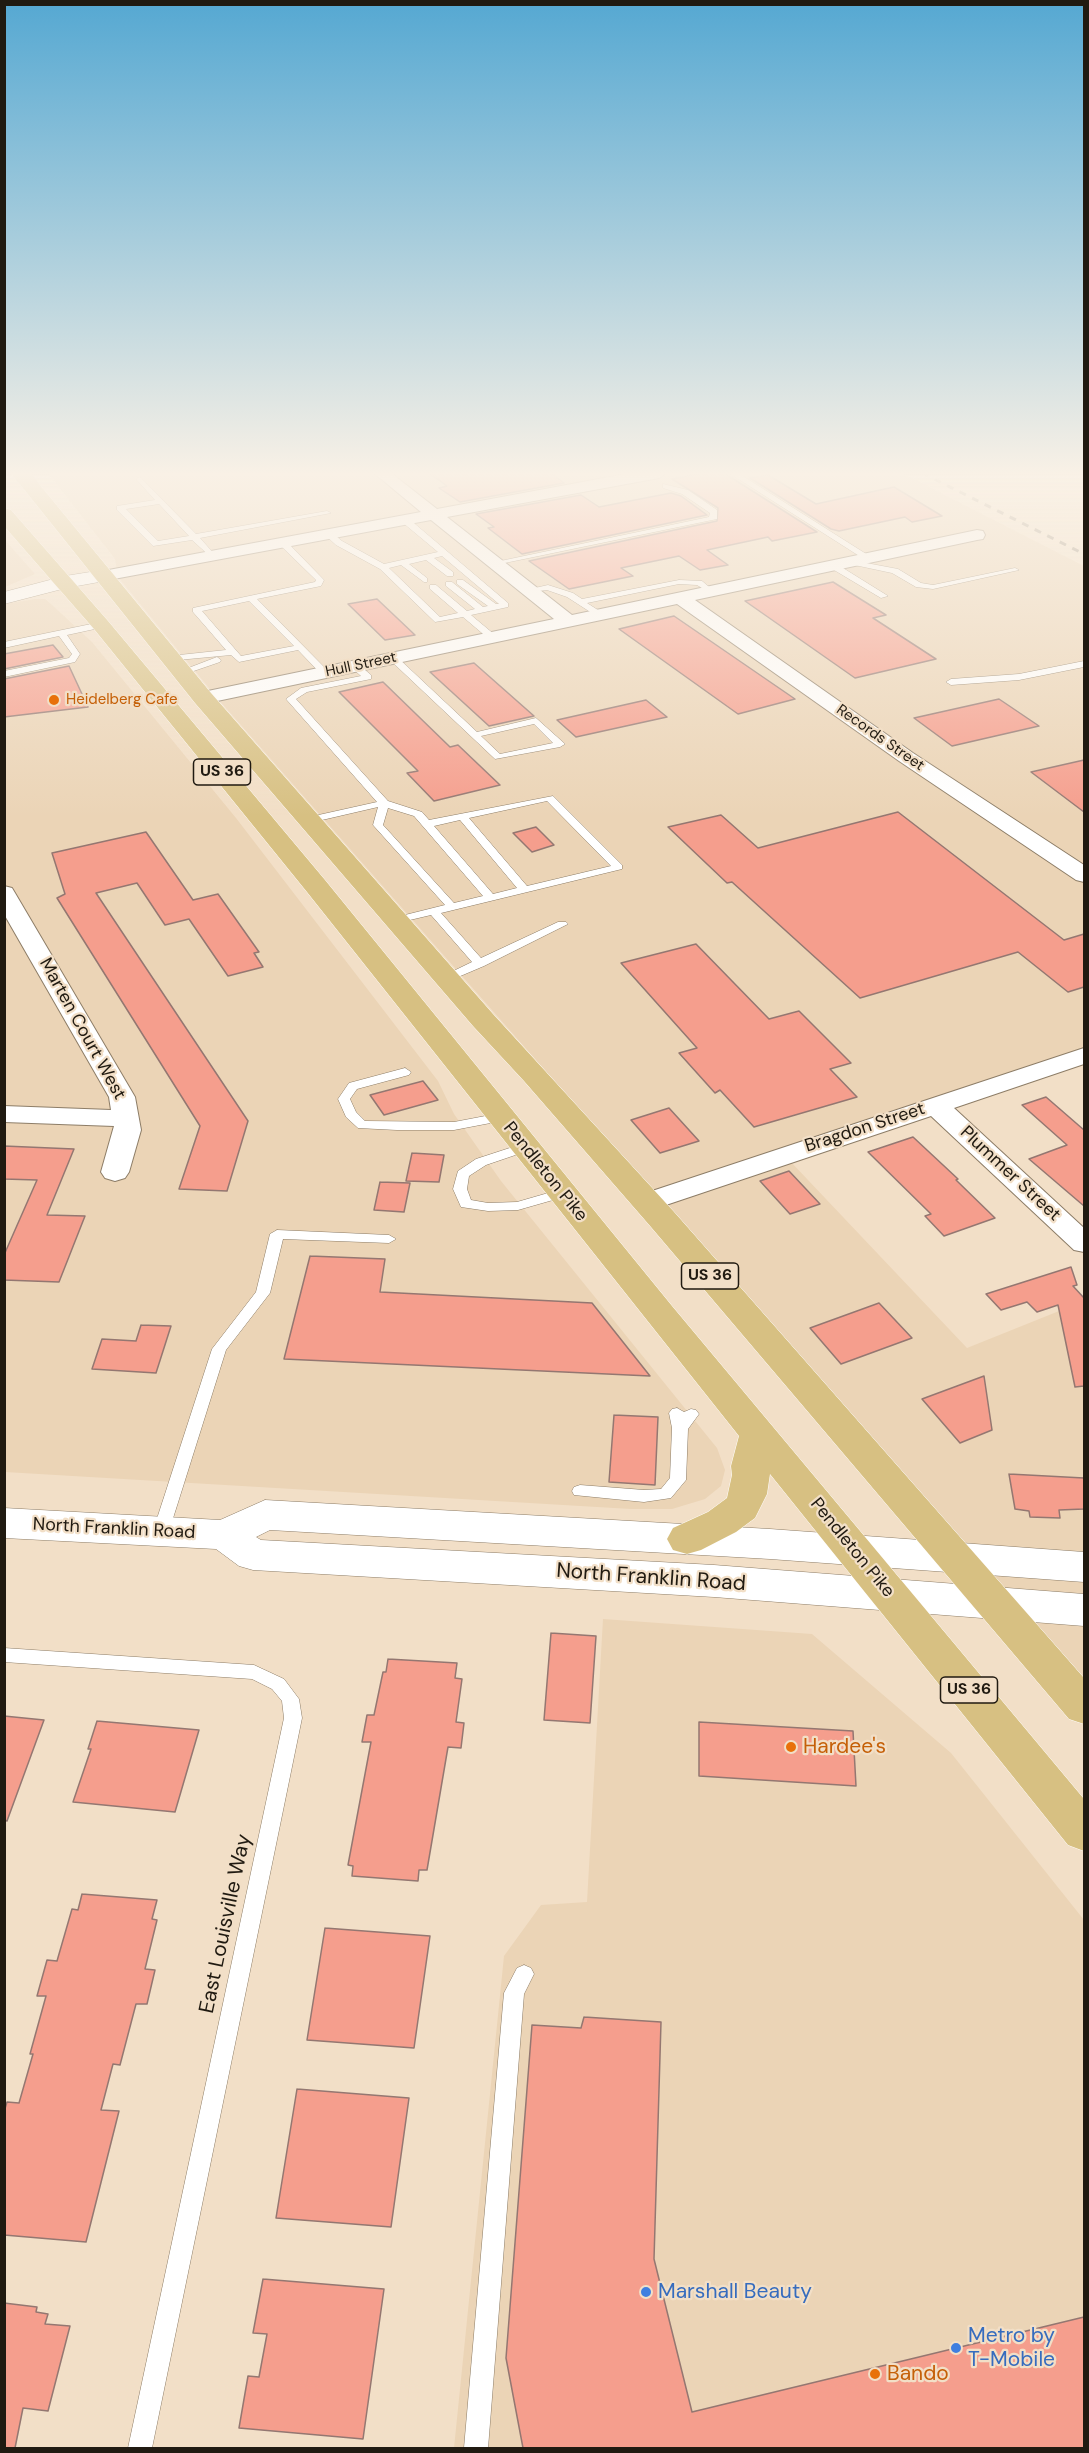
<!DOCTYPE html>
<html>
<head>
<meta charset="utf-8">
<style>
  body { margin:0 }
  #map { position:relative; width:1089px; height:2453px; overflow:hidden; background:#f2dfc7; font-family:"DM Sans",sans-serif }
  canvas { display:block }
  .frame { position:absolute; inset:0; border:6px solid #201a11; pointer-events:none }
</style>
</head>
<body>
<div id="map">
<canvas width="1089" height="2453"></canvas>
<div class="frame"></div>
</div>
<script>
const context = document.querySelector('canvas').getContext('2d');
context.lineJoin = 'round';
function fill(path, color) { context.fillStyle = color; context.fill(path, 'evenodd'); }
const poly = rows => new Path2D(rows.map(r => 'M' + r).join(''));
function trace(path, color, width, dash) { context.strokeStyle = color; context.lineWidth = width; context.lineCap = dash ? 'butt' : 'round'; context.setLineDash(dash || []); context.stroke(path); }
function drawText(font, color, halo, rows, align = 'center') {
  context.font = font + ' "DM Sans",sans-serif'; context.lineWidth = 4.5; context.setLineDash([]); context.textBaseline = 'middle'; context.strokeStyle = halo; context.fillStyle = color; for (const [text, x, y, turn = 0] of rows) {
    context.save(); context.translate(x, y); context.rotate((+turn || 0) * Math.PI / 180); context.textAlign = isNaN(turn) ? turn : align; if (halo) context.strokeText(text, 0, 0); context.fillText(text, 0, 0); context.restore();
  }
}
fill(poly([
  [48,473,902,473,1084,566,1084,1064,1081,1062,790,1161,967,1348,1084,1301,1084,1682,218,699,118,577,115,559],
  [4,539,35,574,5,587,4,587],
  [35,599,45,599,51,604,92,642,236,818,438,1081,454,1114,501,1181,717,1448,725,1470,721,1486,705,1499,672,1509,631,1509,5,1472,4,604],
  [603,1619,812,1634,951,1753,1084,1920,1084,2448,454,2448,504,1956,541,1905,587,1902]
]), '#ebd4b6');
const building = poly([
  [429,473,551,473,564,483,460,502,439,488,447,486,429,473],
  [703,473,724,473,817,532,772,541,768,537,707,550,728,565,700,570,679,556,621,568,633,576,569,589,529,561,717,521,718,508,672,479,703,473],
  [768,475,816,504,894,487,942,516,912,522,905,517,839,531,831,529,750,478,768,475],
  [671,493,681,496,707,515,522,554,488,528,494,527,476,514,581,495,599,507,671,493],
  [833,582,886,615,873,618,936,659,855,678,745,601,833,582],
  [377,599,415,635,385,640,348,604,377,599],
  [674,616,795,699,738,714,619,629,674,616],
  [53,645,63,657,4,669,4,654,53,645],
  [474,663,534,716,489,726,430,672,474,663],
  [69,666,88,707,4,717,4,679,69,666],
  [383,682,450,747,458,745,500,785,434,801,407,773,418,771,339,692,383,682],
  [999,699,1039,726,952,746,914,718,999,699],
  [646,700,667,717,576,737,557,720,646,700],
  [1084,760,1084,812,1031,772,1084,760],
  [898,812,1064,940,1084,934,1084,987,1068,992,1018,952,860,998,732,882,727,883,668,827,721,815,758,848,898,812],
  [536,827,554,845,532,852,513,833,536,827],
  [146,832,193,900,218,894,259,952,254,953,263,967,228,976,189,919,165,925,137,883,96,893,248,1121,227,1191,179,1189,200,1126,57,898,65,894,52,853,146,832],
  [696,944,769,1019,799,1011,851,1063,830,1069,857,1097,754,1127,720,1090,715,1093,679,1053,697,1048,621,963,696,944],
  [423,1081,438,1100,384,1115,370,1095,423,1081],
  [1046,1097,1084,1130,1084,1206,1029,1159,1067,1145,1022,1105,1046,1097],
  [669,1108,699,1141,660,1153,631,1120,669,1108],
  [913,1137,958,1179,956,1180,995,1218,944,1236,925,1216,931,1214,868,1152,913,1137],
  [4,1146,74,1149,47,1215,85,1216,59,1282,4,1280,4,1255,37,1180,4,1179,4,1146],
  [412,1153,444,1155,439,1182,406,1181,412,1153],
  [789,1171,820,1204,790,1214,760,1181,789,1171],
  [380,1182,410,1183,404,1212,374,1210,380,1182],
  [310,1256,385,1259,380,1292,592,1303,650,1376,284,1359,310,1256],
  [1071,1267,1077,1285,1073,1286,1084,1298,1084,1386,1075,1387,1058,1305,1037,1312,1027,1302,1001,1310,986,1294,1071,1267],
  [879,1303,912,1338,841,1364,810,1328,879,1303],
  [141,1325,171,1326,156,1373,92,1369,102,1339,136,1341,141,1325],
  [984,1376,992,1430,960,1443,922,1399,984,1376],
  [614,1415,658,1417,655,1485,609,1482,614,1415],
  [1009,1474,1084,1478,1084,1509,1059,1510,1060,1518,1030,1517,1029,1511,1015,1509,1009,1474],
  [551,1633,596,1636,590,1723,544,1720,551,1633],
  [388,1659,457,1663,455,1678,462,1679,456,1722,464,1723,461,1748,448,1747,427,1870,419,1870,418,1881,352,1876,353,1866,348,1865,371,1742,362,1742,367,1715,374,1715,383,1672,386,1672,388,1659],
  [4,1716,44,1720,7,1821,4,1820,4,1716],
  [97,1721,199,1730,175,1812,73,1802,91,1749,88,1749,97,1721],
  [699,1722,853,1731,856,1786,699,1776,699,1722],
  [82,1894,157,1900,152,1919,157,1920,145,1969,155,1970,147,2004,136,2004,120,2065,113,2064,101,2110,119,2111,86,2242,4,2235,4,2112,7,2102,19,2103,33,2054,30,2054,46,1996,37,1996,47,1960,57,1961,72,1909,78,1910,82,1894],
  [325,1928,430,1936,414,2048,307,2040,325,1928],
  [584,2017,661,2022,654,2259,692,2412,1084,2317,1084,2448,523,2448,506,2358,532,2025,581,2028,584,2017],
  [297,2089,409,2098,391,2227,276,2218,297,2089],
  [263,2279,384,2289,363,2439,239,2428,248,2376,259,2377,267,2334,253,2333,263,2279],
  [4,2303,37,2307,36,2312,48,2314,45,2324,70,2326,48,2411,23,2408,15,2448,4,2448,4,2303]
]);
fill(building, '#f59e8d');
trace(building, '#947771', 1.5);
const service = poly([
  [729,473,738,473,871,557,864,559,729,473],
  [140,477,196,534,327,511,331,513,200,538,216,556,212,558,192,540,153,546,117,510,117,506,155,500,136,479,140,477],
  [159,504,189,536,158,541,126,509,159,504],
  [663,484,688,490,717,510,717,519,495,565,491,563,709,517,710,513,682,494,663,488,663,484],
  [402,518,408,518,508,603,508,607,471,615,495,635,495,639,489,639,463,617,435,622,380,569,336,545,324,534,331,532,342,541,384,564,438,552,402,522,402,518],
  [442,556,499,604,496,604,463,580,457,580,457,584,488,606,483,607,452,582,446,582,446,586,475,609,467,611,436,585,430,585,430,589,458,613,440,617,389,568,401,565,424,582,427,582,427,578,409,564,426,560,447,576,453,576,453,572,434,558,442,556],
  [280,541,286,541,324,580,321,586,257,599,328,671,328,675,322,675,298,650,239,662,231,655,167,661,167,657,170,656,226,650,193,612,193,608,315,582,316,580,280,545,280,541],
  [249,601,294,646,241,656,202,611,249,601],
  [845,559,898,569,921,583,933,585,1015,568,1019,570,933,589,916,587,892,573,845,563,845,559],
  [829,563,835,563,888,596,881,598,829,567,829,563],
  [679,580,702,581,714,591,710,593,697,585,679,584,587,603,601,612,601,616,598,617,567,597,547,590,530,592,526,590,548,585,573,593,582,599,679,580],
  [101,622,105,625,104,627,67,635,80,654,75,662,4,677,4,671,69,658,72,654,59,636,4,648,4,642,101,622],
  [390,656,396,656,477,732,536,718,565,744,560,747,495,759,390,660,390,656],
  [534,724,553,743,500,754,481,736,534,724],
  [217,657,221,660,220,662,182,675,178,672,217,657],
  [1084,661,1084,667,1019,680,951,685,946,682,951,679,1019,674,1084,661],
  [352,664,358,664,371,675,371,679,307,692,296,699,388,801,422,812,429,820,553,796,622,865,622,869,441,913,481,958,558,922,566,922,568,924,484,966,451,980,443,980,443,976,472,962,431,915,397,923,391,920,393,918,445,905,373,825,378,807,309,823,304,820,305,818,377,802,286,699,301,688,361,676,352,668,352,664],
  [547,801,611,866,527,886,469,818,547,801],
  [388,808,414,816,483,896,454,903,383,825,388,808],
  [460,820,517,888,493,894,434,826,460,820],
  [405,1068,411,1072,409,1075,357,1089,350,1099,356,1112,365,1121,454,1122,501,1113,507,1117,501,1121,454,1130,397,1130,358,1128,346,1117,338,1099,349,1083,405,1068],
  [525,1143,531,1147,530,1150,486,1165,469,1176,467,1189,471,1200,488,1203,517,1202,562,1189,569,1193,567,1196,518,1210,488,1211,461,1207,453,1189,458,1171,476,1159,525,1143],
  [277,1230,389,1235,396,1239,389,1243,283,1239,270,1293,226,1350,169,1531,167,1535,161,1537,155,1535,153,1531,212,1349,256,1292,270,1234,277,1230],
  [677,1408,684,1412,691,1409,696,1410,699,1414,688,1429,686,1480,671,1498,644,1502,574,1495,572,1491,574,1487,580,1485,644,1490,661,1489,670,1478,672,1428,669,1413,672,1409,677,1408],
  [4,1648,254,1665,284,1679,299,1699,302,1718,152,2448,128,2448,284,1718,282,1701,272,1689,252,1679,4,1662,4,1648],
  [524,1965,531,1968,534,1974,524,1994,488,2448,464,2448,504,1993,517,1968,524,1965]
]);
const minor = poly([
  [374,473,391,473,437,509,631,473,666,473,659,478,447,517,572,615,977,530,983,531,985,535,983,539,977,540,695,600,913,753,1084,865,1084,882,1076,880,899,761,677,604,203,704,196,702,193,698,196,694,203,692,554,619,431,520,103,581,97,580,94,576,97,572,103,571,421,512,374,473],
  [4,886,12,888,15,893,135,1097,141,1130,129,1172,125,1178,115,1181,105,1178,101,1172,114,1126,4,1122,4,1106,111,1110,109,1097,4,914,4,886],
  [1084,1048,1084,1064,954,1108,1084,1228,1084,1252,1074,1250,931,1116,657,1208,647,1211,637,1208,633,1202,637,1196,1084,1048]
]);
const tertiary = poly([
  [103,570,110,572,113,576,110,580,66,588,4,604,4,592,65,576,103,570]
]);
const secondary = poly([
  [265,1500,770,1529,1084,1552,1084,1582,770,1559,270,1530,256,1537,261,1540,714,1565,1084,1594,1084,1626,714,1597,253,1570,239,1566,216,1549,4,1538,4,1508,220,1520,265,1500]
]);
const primary = poly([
  [11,473,30,473,211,693,493,1014,675,1213,1084,1678,1084,1724,1069,1719,651,1227,524,1081,473,1026,195,703,11,473],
  [4,508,11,510,108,621,325,880,672,1306,1084,1799,1084,1851,1068,1845,770,1474,767,1494,755,1518,736,1532,701,1550,687,1554,673,1550,667,1539,673,1528,708,1512,727,1498,732,1475,731,1466,739,1436,307,892,94,629,4,526,4,508]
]);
trace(service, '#8d7d67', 1);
trace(minor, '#8d7d67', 2);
trace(tertiary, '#8d7d67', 1);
trace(secondary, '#8d7d67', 1);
trace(primary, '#fff', 1);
fill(service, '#fff');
fill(minor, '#fff');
fill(tertiary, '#fff');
fill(secondary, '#fff');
fill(primary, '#d7c082');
trace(poly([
  [922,473,1084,554]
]), '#918473', 3, [7, 7]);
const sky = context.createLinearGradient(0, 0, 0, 817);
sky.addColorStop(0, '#55a8d2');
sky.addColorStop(0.58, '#f9f1e6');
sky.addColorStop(1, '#f9f1e600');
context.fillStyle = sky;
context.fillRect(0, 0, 1089, 817);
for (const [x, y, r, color] of [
  [54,700,6,"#e8710a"],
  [791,1747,6,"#e8710a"],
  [646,2292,6,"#3f7fe0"],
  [956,2348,6,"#3f7fe0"],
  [875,2374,6,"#e8710a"]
]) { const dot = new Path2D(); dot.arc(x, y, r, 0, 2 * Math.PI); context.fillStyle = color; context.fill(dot); trace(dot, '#f2dfc7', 2); }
drawText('15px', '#201a11', '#f2dfc7', [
  ["Hull Street",361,665,-12],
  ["Records Street",880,738,35]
]);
drawText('15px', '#c56008', '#f2dfc7', [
  ["Heidelberg Cafe",66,700]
], 'left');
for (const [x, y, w] of [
  [222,772,57],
  [710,1276,57],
  [969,1690,57]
]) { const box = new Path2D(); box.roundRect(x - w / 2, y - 13, w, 26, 4.5); context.fillStyle = '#f2dfc7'; context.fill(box); trace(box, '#201a11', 1.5); }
drawText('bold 16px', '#201a11', null, [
  ["US 36",222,772],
  ["US 36",710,1276],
  ["US 36",969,1690]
]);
drawText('18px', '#201a11', '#f2dfc7', [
  ["Marten Court West",82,1029,61],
  ["Bragdon Street",865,1128,-18],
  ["Pendleton Pike",545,1172,51],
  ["Plummer Street",1010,1174,43],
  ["North Franklin Road",114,1529,3],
  ["Pendleton Pike",852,1548,51]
]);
drawText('21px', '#201a11', '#f2dfc7', [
  ["North Franklin Road",651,1578,4],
  ["East Louisville Way",226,1924,-78]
]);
drawText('21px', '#c56008', '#f2dfc7', [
  ["Hardee's",803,1747],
  ["Bando",887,2374]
], 'left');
drawText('21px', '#366cbe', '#f2dfc7', [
  ["Marshall Beauty",658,2292],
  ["Metro by",968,2336],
  ["T-Mobile",968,2360]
], 'left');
</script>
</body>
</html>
